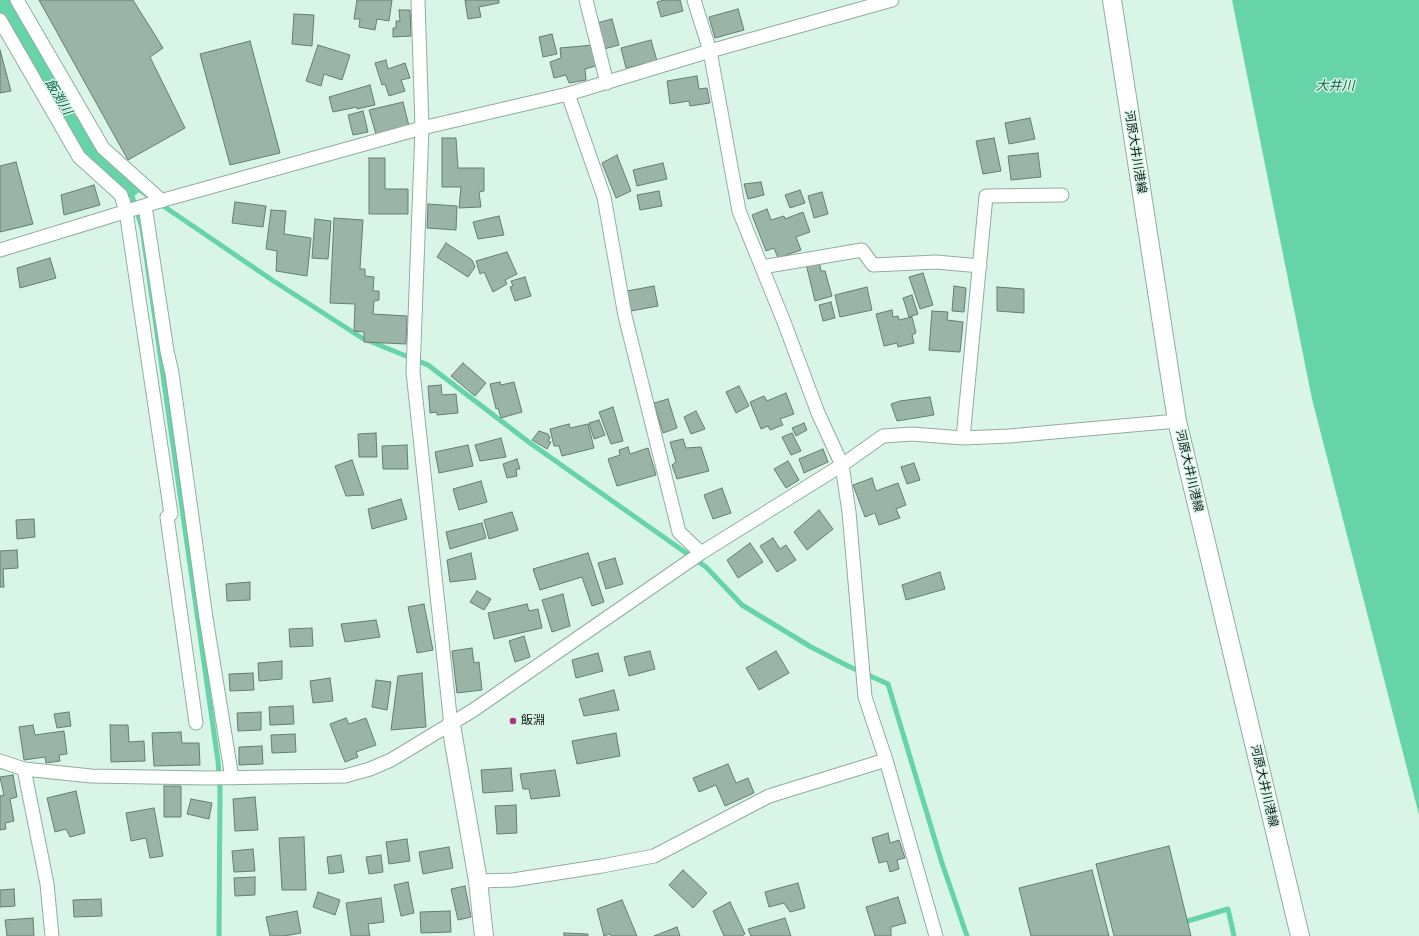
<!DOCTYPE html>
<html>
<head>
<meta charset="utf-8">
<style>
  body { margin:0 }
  canvas { display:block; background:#d9f5e8 }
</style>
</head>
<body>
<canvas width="1419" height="936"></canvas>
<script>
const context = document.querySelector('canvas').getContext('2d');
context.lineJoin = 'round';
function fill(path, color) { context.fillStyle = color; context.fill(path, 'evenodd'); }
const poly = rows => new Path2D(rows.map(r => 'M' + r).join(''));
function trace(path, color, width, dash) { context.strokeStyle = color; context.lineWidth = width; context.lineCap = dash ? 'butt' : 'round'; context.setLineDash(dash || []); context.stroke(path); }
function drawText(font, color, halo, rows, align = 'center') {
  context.font = font + ' Arial,"Noto Sans JP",sans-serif'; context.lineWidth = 3; context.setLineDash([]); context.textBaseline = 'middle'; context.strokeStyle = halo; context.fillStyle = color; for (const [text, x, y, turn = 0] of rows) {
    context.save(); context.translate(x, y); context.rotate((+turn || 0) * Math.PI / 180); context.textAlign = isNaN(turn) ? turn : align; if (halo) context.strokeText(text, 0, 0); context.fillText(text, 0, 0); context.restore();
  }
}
fill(poly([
  [1232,0,1419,0,1419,815,1312,399]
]), '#66d4a8');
trace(poly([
  [128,182,147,195],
  [128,183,142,228,218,761,220,789,219,936],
  [159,203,272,280,362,338,428,365,530,443,706,567,742,605,811,647,848,666,888,684,941,860,967,936],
  [1181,923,1228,909,1234,936]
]), '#66d4a8', 5);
trace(poly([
  [0,2,95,158,128,182]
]), '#66d4a8', 30);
const building = poly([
  [39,0,133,0,163,48,150,57,185,128,128,160,39,0],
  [357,0,392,0,389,21,377,19,375,30,359,27,360,19,354,19,357,0],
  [465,0,499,0,499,3,479,7,481,17,468,19,465,0],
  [664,0,680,0,683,11,661,17,657,2,664,0],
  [738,9,744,30,715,38,709,17,738,9],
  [399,10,410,10,411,36,393,37,393,28,396,28,396,21,400,21,399,10],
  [294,14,314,15,312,46,292,44,294,14],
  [612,19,619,45,604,49,597,23,612,19],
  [552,34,557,54,543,57,539,37,552,34],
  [651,40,657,61,626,68,621,48,651,40],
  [250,41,280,153,230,165,200,54,250,41],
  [318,45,350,55,342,80,324,74,321,86,306,81,318,45],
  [593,45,596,66,585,69,586,80,569,83,566,75,554,78,550,62,561,58,560,48,593,45],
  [0,50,11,91,0,93,0,50],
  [386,60,388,69,405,63,410,78,401,80,405,91,389,96,385,84,382,85,375,63,386,60],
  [697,76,699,89,707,88,710,103,690,106,689,101,670,104,667,81,697,76],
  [370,85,375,105,357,109,357,107,333,112,329,97,370,85],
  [403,102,409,126,376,134,369,110,403,102],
  [363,111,368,132,353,135,348,115,363,111],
  [1030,118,1035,139,1009,144,1005,123,1030,118],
  [442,138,456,138,458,168,484,168,484,191,479,192,481,207,459,208,461,187,442,187,442,138],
  [994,138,1001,171,983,174,976,141,994,138],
  [1038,153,1041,177,1011,180,1008,156,1038,153],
  [617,155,631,191,616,198,602,163,617,155],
  [369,158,385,158,385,189,408,189,408,214,369,214,369,158],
  [16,162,33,224,0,232,0,166,16,162],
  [663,163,667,179,637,186,633,170,663,163],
  [761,182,764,195,748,199,744,184,761,182],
  [94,185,100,205,64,215,61,195,94,185],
  [800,190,805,203,790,208,785,195,800,190],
  [659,191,662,206,640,210,637,195,659,191],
  [822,192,828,214,814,218,808,196,822,192],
  [235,202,266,206,263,227,232,223,235,202],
  [428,204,457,206,456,230,427,228,428,204],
  [767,209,771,220,784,216,785,219,803,212,810,232,796,237,801,250,778,258,774,248,766,251,752,215,767,209],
  [271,210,286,211,284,234,311,238,307,276,276,271,277,251,266,249,271,210],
  [499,216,504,235,478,239,473,222,499,216],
  [334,218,363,220,360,269,365,269,365,276,374,277,373,291,379,291,379,300,374,301,373,314,407,316,406,344,364,342,364,332,354,331,355,304,330,303,334,218],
  [315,219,331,221,328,259,312,258,315,219],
  [446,243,472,260,475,267,468,277,437,257,446,243],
  [507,252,517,274,505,280,507,284,493,292,484,272,480,274,476,261,507,252],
  [50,258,56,278,20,288,17,268,50,258],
  [819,261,821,271,825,271,832,296,815,301,806,264,819,261],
  [923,273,933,305,920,309,909,277,923,273],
  [525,277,531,296,515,301,510,287,513,286,511,281,525,277],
  [654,286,658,306,631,311,627,291,654,286],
  [954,286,966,288,964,312,952,311,954,286],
  [867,287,872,310,840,317,835,295,867,287],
  [997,287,1024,289,1024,313,997,311,997,287],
  [912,295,918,314,909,317,903,298,912,295],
  [831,302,835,318,823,321,819,305,831,302],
  [892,310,893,317,898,316,899,320,912,317,916,333,912,335,914,343,898,347,897,343,884,346,876,314,892,310],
  [932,311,948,312,947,320,963,322,960,352,929,350,932,311],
  [463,363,486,383,475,396,451,376,463,363],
  [500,382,501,385,514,382,522,412,501,418,498,408,496,409,490,384,500,382],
  [441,385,442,395,456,394,458,413,437,415,437,412,430,413,428,386,441,385],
  [739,386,749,406,736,413,726,392,739,386],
  [786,393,794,414,780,419,783,425,770,430,768,426,761,429,750,402,764,396,767,401,786,393],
  [930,397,934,415,897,421,891,404,900,401,930,397],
  [668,399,677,428,663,433,654,403,668,399],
  [613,407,623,441,611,444,599,412,613,407],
  [696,411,705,429,691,434,684,417,696,411],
  [599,420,605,435,594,439,589,423,599,420],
  [804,423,807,430,796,436,792,428,804,423],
  [569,424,570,428,588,424,594,448,562,456,559,446,554,446,550,429,569,424],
  [539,431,548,434,550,438,548,441,551,442,547,449,532,440,539,431],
  [376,433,377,457,359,457,358,434,376,433],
  [792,433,801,451,791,455,782,437,792,433],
  [501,438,506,457,480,461,475,445,501,438],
  [683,439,686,448,701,447,709,471,677,479,672,465,676,462,670,442,683,439],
  [407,445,408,469,383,469,382,446,407,445],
  [468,445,473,466,439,473,435,452,468,445],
  [628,447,630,454,648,448,656,475,617,486,608,459,620,455,619,450,628,447],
  [823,449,828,462,804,473,799,459,823,449],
  [517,459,520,469,516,469,517,476,507,478,503,464,517,459],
  [352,460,364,495,346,496,335,466,352,460],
  [788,461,799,480,786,488,774,469,788,461],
  [914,463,920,480,907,484,901,467,914,463],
  [872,478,876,491,898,483,906,505,896,509,900,518,879,525,875,513,865,517,853,485,872,478],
  [481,481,487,502,459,510,453,489,481,481],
  [722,488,731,513,713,519,704,495,722,488],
  [401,499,407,519,372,529,368,509,401,499],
  [819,510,833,529,807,550,794,532,819,510],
  [512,512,518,530,489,539,484,520,512,512],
  [34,519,35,537,17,539,16,520,34,519],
  [482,523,486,538,450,549,446,532,482,523],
  [773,538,780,549,786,545,796,560,777,572,760,546,773,538],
  [750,543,763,562,738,578,727,560,750,543],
  [17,550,18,568,3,569,4,587,0,587,0,551,17,550],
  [471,553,476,579,450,582,447,560,471,553],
  [588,553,604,602,592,606,582,577,540,590,533,569,588,553],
  [615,558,623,584,606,589,598,563,615,558],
  [940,572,945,589,906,600,902,585,940,572],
  [250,582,250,600,227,601,226,584,250,582],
  [477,591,491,599,484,610,470,602,477,591],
  [563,594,570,626,552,632,542,600,563,594],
  [424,604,433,650,417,653,408,607,424,604],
  [527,604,529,611,538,609,542,628,494,639,488,613,527,604],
  [376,620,380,637,345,642,341,624,376,620],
  [312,628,313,646,290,647,289,629,312,628],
  [524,636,530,657,515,662,509,641,524,636],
  [472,648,474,663,479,662,482,690,457,693,452,651,472,648],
  [650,651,655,669,629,676,624,657,650,651],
  [776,651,789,673,759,690,746,668,776,651],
  [598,653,603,671,576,678,572,660,598,653],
  [282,661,282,679,259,681,258,663,282,661],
  [253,673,254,690,230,691,229,674,253,673],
  [422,673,426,727,391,730,398,676,422,673],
  [330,678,333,701,313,703,310,681,330,678],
  [376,680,391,682,387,710,372,707,376,680],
  [614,690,619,710,584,716,579,699,614,690],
  [293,706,294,724,270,725,269,707,293,706],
  [69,712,71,726,57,728,54,714,69,712],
  [261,712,261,730,238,731,237,713,261,712],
  [346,718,349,724,366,718,376,745,356,752,358,757,345,762,330,724,346,718],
  [33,725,35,735,64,731,67,754,59,755,60,761,46,763,45,757,24,760,19,727,33,725],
  [110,725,128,725,129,742,144,741,145,761,111,762,110,725],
  [181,732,182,743,199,743,200,765,154,766,152,733,181,732],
  [616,733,620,756,577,764,572,741,616,733],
  [295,734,296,752,272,753,271,735,295,734],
  [262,746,263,764,239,765,239,747,262,746],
  [728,764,736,783,748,778,754,793,725,806,716,785,699,792,693,778,728,764],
  [511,768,513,791,483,793,481,770,511,768],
  [555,770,560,796,531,799,529,789,523,789,520,774,555,770],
  [13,775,17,797,10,799,14,821,5,823,6,829,0,830,0,796,4,795,0,777,13,775],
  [164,786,181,786,181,817,164,817,164,786],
  [76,791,85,833,70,837,66,829,55,832,47,798,76,791],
  [255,797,258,830,235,831,233,799,255,797],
  [191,799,212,803,209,819,187,814,191,799],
  [516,805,517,833,497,834,495,806,516,805],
  [154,808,163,856,150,858,146,838,131,841,126,813,154,808],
  [888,833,890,843,899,840,905,858,897,860,899,869,890,872,887,861,879,863,872,838,888,833],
  [304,837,306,890,282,890,279,838,304,837],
  [407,839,410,861,389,864,386,842,407,839],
  [1169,846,1191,936,1114,936,1096,864,1169,846],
  [449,847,453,868,423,874,419,852,449,847],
  [253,849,255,871,234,872,232,851,253,849],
  [341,855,344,872,329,874,327,857,341,855],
  [381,855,383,872,369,874,366,857,381,855],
  [683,870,707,893,693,908,669,885,683,870],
  [1092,870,1109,936,1031,936,1019,888,1092,870],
  [255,877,255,895,235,896,234,878,255,877],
  [408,882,414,913,401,916,394,885,408,882],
  [798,883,805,908,790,912,784,903,769,907,765,892,798,883],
  [465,886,471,917,458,920,451,889,465,886],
  [14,889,15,906,0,907,0,890,14,889],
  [318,892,340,900,335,915,313,907,318,892],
  [898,897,906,923,891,927,891,936,875,936,866,907,898,897],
  [381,898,384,922,368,924,370,936,351,936,346,903,381,898],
  [101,899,102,916,74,917,73,900,101,899],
  [622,900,637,936,611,936,610,934,604,936,597,909,622,900],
  [730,902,745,934,742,936,724,936,713,911,730,902],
  [297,911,301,933,284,936,270,936,266,917,297,911],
  [450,911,451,932,421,933,420,912,450,911],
  [33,918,34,936,7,936,5,920,33,918],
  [785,918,791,936,751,936,748,929,785,918],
  [677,927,680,936,654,936,677,927],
  [564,933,588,934,588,936,564,936,564,933]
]);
fill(building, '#9ab4a8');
trace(building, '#657e72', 1);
const street = poly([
  [17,0,103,148,162,201],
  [418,0,422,128,413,372,451,725],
  [586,0,607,83],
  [694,0,710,51,739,211,784,322,818,413,842,465,849,512,865,697,886,760,936,936],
  [0,20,79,157,121,195,126,211,171,514,167,517,196,723],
  [568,94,604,197,625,316,679,532,701,553],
  [145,206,167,351,172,373,206,618,232,778],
  [0,250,160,201,422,128,568,94,710,51,892,0],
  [762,267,862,250,873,265,936,262,980,266],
  [963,438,986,196,1062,195],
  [0,761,24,769,91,776,207,778,345,776,370,769,391,760,472,711,701,553,842,465,883,436,912,434,963,438,1009,436,1177,421],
  [24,769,47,884,52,936],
  [478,881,513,880,602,866,654,856,769,796,886,760]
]);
const secondary = poly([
  [1112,0,1177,421,1300,936],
  [451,725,478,881,484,936]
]);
trace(street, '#92aca0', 15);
trace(secondary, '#92aca0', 20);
trace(street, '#fff', 13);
trace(secondary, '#fff', 18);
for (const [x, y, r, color] of [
  [513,721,4,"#b13281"]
]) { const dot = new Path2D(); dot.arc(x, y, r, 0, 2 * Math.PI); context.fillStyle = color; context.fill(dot); trace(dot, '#d9f5e8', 1.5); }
drawText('12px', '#111b17', '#d9f5e8', [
  ["河原大井川港線",1135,152,81],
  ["河原大井川港線",1189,471,77],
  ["河原大井川港線",1264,786,77]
]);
drawText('12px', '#111b17', '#d9f5e8', [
  ["飯淵",521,721]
], 'left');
drawText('italic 13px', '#0d6549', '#d9f5e8', [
  ["大井川",1335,86],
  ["飯渕川",58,97,59]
]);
</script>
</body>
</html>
